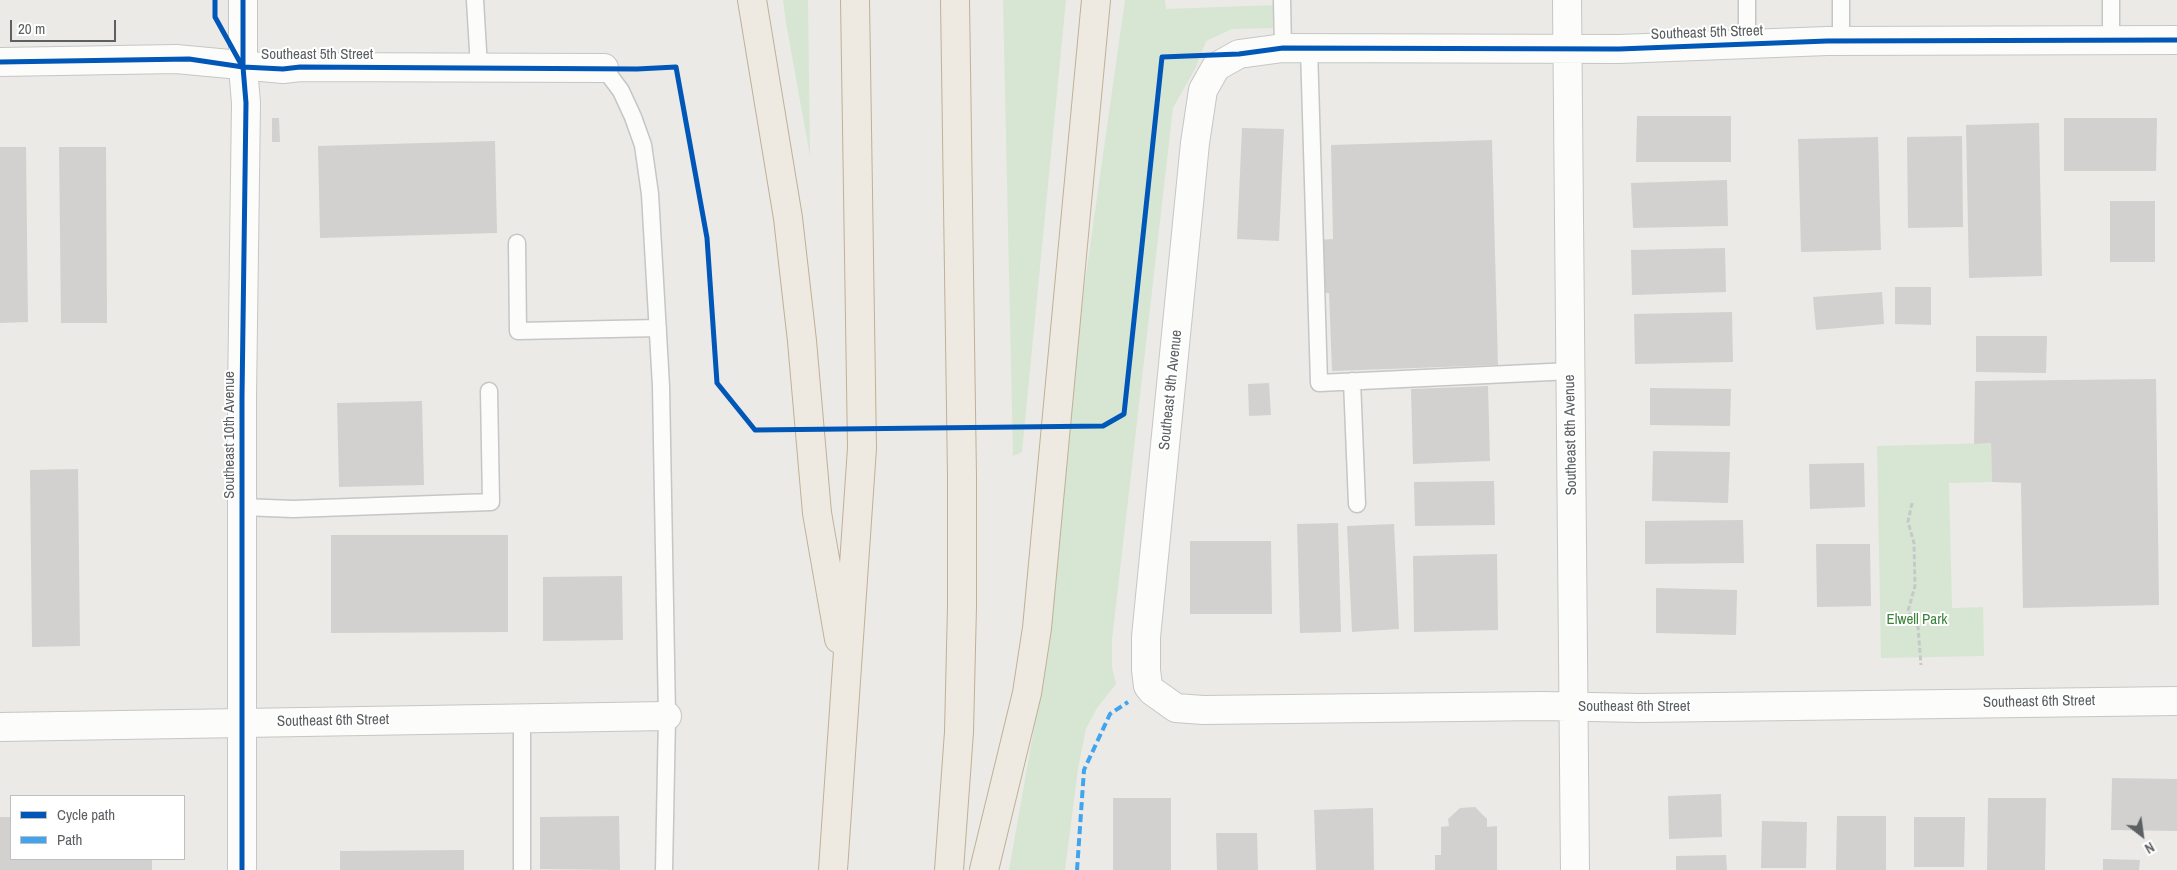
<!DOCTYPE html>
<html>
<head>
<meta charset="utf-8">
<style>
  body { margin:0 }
  #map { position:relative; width:2177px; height:870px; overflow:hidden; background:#ebeae6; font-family:"Archivo Narrow",sans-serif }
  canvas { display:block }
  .legend { position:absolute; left:10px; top:795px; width:175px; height:65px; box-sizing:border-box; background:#fff; border:1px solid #bebfc1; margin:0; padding:6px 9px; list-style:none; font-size:15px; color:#5c6063 }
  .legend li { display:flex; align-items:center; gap:10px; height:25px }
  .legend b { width:25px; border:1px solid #bebfc1 }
  .north { position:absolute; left:2117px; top:810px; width:50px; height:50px; -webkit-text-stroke:4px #fff; paint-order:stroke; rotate:150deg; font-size:14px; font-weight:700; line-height:20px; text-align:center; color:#5c6063 }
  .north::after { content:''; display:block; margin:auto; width:18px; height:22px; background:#5c6063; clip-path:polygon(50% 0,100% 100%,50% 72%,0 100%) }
  .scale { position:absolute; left:10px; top:20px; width:106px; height:22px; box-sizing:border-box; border:2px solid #5c6063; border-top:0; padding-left:6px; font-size:15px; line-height:18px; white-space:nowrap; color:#5c6063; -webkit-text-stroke:4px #fff; paint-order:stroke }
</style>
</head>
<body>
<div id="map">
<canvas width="2177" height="870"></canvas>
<ul class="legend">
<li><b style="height:6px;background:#0057b8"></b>Cycle path</li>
<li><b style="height:6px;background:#40a5ee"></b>Path</li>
</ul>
<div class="north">N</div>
<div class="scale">20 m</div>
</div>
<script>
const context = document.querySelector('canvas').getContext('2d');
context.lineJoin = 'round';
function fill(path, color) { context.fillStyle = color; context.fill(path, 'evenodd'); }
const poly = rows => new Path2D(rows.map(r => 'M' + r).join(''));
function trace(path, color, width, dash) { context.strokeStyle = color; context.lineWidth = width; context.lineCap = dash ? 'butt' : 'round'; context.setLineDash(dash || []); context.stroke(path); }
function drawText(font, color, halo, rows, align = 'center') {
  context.font = font + ' "Archivo Narrow",sans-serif'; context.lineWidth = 4; context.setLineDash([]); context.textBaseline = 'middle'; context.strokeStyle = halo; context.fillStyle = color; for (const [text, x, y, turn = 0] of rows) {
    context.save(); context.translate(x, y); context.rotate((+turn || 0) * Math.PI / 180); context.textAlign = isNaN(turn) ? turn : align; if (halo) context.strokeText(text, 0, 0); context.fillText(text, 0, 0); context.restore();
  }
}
fill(poly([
  [783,0,808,0,810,156,786,23],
  [1003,0,1066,0,1022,452,1013,456],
  [1125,0,1165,0,1166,9,1275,5,1275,28,1232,29,1206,41,1196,67,1173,108,1112,640,1112,667,1116,684,1097,708,1086,729,1078,769,1065,870,1009,870,1036,717,1084,289],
  [1991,443,1992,482,1949,483,1952,608,1983,607,1984,656,1881,658,1877,446]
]), '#d6e6d3');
fill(poly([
  [1637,116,1731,116,1731,162,1636,162],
  [272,118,279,118,280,142,272,142],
  [2064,118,2157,118,2156,171,2064,171],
  [2039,123,2042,276,1969,278,1966,125],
  [1242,128,1284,129,1279,241,1237,239],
  [1962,136,1963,227,1908,228,1907,137],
  [1878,137,1881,250,1801,252,1798,139],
  [1492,140,1498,365,1332,371,1329,293,1317,293,1316,240,1333,239,1331,145],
  [495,141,497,233,320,238,318,146],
  [0,147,26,147,28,322,0,323],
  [59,147,106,147,107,323,61,323],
  [1727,180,1728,226,1633,228,1631,183],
  [2110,201,2155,201,2155,262,2110,262],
  [1725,248,1726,292,1632,295,1631,250],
  [1895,287,1931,287,1931,325,1895,324],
  [1882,292,1884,324,1816,330,1813,297],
  [1732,312,1733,362,1635,364,1634,314],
  [1976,336,2047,336,2046,373,1976,372],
  [2156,379,2159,605,2023,608,2021,483,1992,482,1991,443,1974,444,1975,381],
  [1269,383,1271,415,1249,416,1248,384],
  [1488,386,1490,461,1413,464,1411,389],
  [1650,388,1731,389,1730,426,1650,425],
  [422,401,424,485,339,487,337,403],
  [1653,451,1730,452,1728,503,1652,501],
  [1864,463,1865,507,1810,509,1809,464],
  [78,469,80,646,32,647,30,470],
  [1494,481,1495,525,1415,526,1414,482],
  [1743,520,1744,563,1645,564,1645,521],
  [1338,523,1341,632,1300,633,1297,524],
  [1394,524,1399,629,1352,632,1347,526],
  [331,535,508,535,508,632,331,633],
  [1190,541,1271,541,1272,614,1190,614],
  [1816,544,1870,544,1871,606,1817,607],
  [1497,554,1498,630,1414,632,1413,556],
  [622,576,623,640,543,641,543,577],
  [1656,588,1737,590,1736,635,1656,633],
  [2112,778,2177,779,2177,831,2111,830],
  [1721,794,1722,837,1669,839,1668,796],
  [1113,798,1171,798,1171,870,1113,870],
  [1988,798,2046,798,2045,870,1987,870],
  [1475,807,1487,819,1487,827,1497,826,1497,870,1435,870,1435,855,1441,855,1441,827,1449,826,1448,819,1460,808],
  [1373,808,1374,870,1316,870,1314,810],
  [619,816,620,870,540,869,540,817],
  [1837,816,1886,816,1886,870,1836,870],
  [0,817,11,817,11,859,152,859,152,870,0,870],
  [1914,817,1965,817,1964,867,1914,867],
  [1762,821,1807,822,1806,868,1761,868],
  [1216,833,1257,833,1258,870,1217,870],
  [464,850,464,870,340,870,340,851],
  [1726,855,1727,870,1676,870,1676,856],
  [2103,859,2140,860,2139,870,2103,870]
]), '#d2d1cf');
const service = poly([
  [475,0,479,67],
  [1282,0,1283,48],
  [2111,0,2111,40],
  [1841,42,1841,0],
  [1747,44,1747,0],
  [1309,48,1319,383,1571,371],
  [604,68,621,91,633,117,643,145,650,194,661,386,667,716,664,870],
  [517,243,518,331,658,328],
  [1352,381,1357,504],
  [242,507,293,509,491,502,489,391],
  [522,718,522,870]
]);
const minor = poly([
  [1567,0,1575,870],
  [2177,40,1827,41,1619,49,1283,48,1239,54,1216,67,1203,90,1195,143,1146,637,1146,670,1148,686,1152,691,1176,708,1203,710,1543,706,1640,708,2177,701],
  [0,62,176,59,283,69,300,67,604,68],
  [0,727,667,716]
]);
const tertiary = poly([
  [242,870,242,397,246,103,243,67,243,0]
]);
const motorway = poly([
  [752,0,788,218,802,341,817,513,839,639],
  [833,870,862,448,855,0],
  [949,870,959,732,962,606,962,477,955,0],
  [984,870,1027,693,1037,628,1096,0]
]);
trace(service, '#c5c6c6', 19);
trace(minor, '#c5c6c6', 30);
trace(tertiary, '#c5c6c6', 30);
trace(motorway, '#c0b096', 30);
trace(poly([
  [1912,503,1908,522,1914,543,1915,586,1908,611,1918,627,1921,665]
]), '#c5cac8', 3, [5, 2.5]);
trace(service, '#fcfcfb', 16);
trace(minor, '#fcfcfb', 28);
trace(tertiary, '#fcfcfb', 28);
trace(motorway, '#eeeae2', 28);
trace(poly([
  [1077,870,1084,770,1110,714,1128,702]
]), '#40a5ee', 4, [8, 4]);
trace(poly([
  [215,0,215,17,241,64],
  [0,62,189,59,243,67,283,69,300,67,637,69,676,67,707,238,717,383,755,430,1103,426,1124,414,1162,57,1239,54,1283,48,1619,49,1827,41,2177,40],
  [242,870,242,397,246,103,243,67,243,0]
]), '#0057b8', 5);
drawText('15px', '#5c6063', '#fff', [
  ["Southeast 5th Street",1707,33,-2],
  ["Southeast 5th Street",317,55],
  ["Southeast 9th Avenue",1171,390,-84],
  ["Southeast 10th Avenue",230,435,-90],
  ["Southeast 8th Avenue",1571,435,-91],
  ["Southeast 6th Street",2039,702,-1],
  ["Southeast 6th Street",1634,707],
  ["Southeast 6th Street",333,721,-1]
]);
drawText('15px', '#3d823c', '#fff', [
  ["Elwell Park",1917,620]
]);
</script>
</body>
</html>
